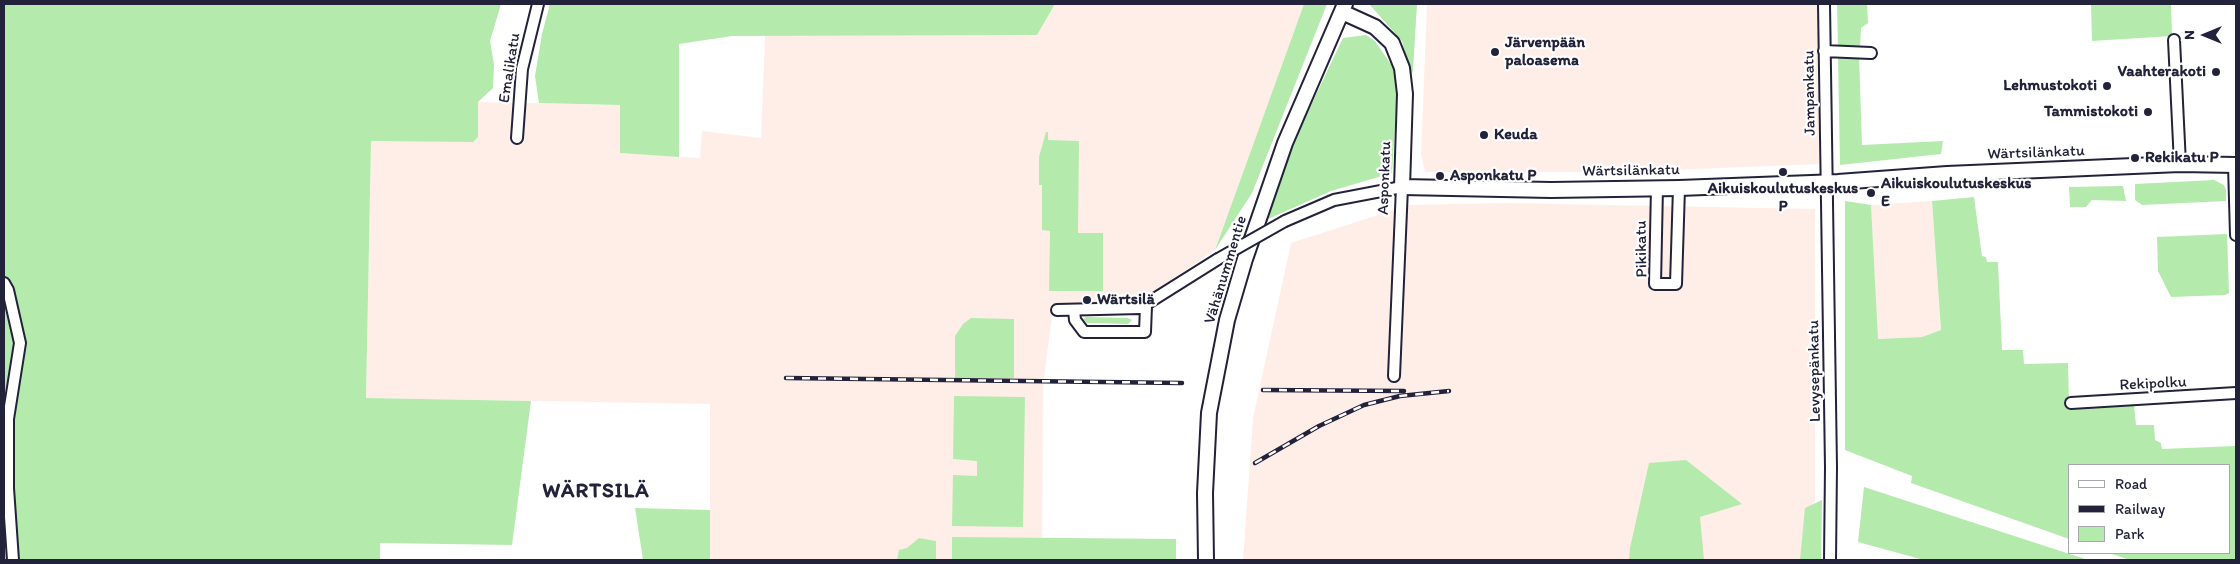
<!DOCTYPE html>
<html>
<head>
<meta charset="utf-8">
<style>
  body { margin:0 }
  #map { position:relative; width:2240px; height:564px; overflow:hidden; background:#fff; font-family:Itim,sans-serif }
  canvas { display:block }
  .frame { position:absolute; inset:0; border:5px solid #22223b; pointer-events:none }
  .legend { position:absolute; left:2068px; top:464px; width:162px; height:90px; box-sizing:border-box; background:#fff; border:1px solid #a7a7b1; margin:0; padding:6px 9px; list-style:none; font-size:15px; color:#22223b }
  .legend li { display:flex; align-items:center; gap:10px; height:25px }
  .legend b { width:25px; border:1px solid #a7a7b1 }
  .north { position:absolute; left:2180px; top:10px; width:50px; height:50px; -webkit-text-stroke:4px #fff; paint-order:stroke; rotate:270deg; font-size:14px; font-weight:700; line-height:20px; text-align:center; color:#22223b }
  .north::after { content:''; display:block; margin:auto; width:18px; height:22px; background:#22223b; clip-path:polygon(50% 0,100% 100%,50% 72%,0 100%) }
</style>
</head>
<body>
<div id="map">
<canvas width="2240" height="564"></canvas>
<div class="frame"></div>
<ul class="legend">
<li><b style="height:6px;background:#fff"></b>Road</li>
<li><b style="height:6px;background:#22223b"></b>Railway</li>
<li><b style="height:14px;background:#b4eaac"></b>Park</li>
</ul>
<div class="north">N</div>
</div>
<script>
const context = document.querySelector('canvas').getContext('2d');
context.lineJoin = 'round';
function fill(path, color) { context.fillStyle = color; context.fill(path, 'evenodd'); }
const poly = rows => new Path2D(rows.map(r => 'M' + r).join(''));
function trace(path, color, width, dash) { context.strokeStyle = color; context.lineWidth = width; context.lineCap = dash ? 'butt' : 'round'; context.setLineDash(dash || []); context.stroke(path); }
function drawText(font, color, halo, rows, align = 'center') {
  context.font = font + ' Itim,sans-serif'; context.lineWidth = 4.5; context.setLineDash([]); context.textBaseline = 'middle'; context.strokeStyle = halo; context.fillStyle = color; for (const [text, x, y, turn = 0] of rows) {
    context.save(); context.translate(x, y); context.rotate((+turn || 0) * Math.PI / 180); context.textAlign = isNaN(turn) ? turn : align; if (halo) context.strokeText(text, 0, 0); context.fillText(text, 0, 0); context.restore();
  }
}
fill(poly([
  [1055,4,1304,4,1215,250,1157,290,1108,315,1052,315,1043,386,1042,560,710,560,710,404,366,398,371,140,473,142,478,137,478,102,620,105,620,153,700,158,702,131,761,138,765,35,1037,35],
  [1427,4,1818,4,1819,164,1621,172,1425,172,1421,155],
  [1932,201,1941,330,1922,337,1877,339,1871,205],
  [1505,203,1815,209,1815,560,1243,560,1253,418,1291,243,1409,205]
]), '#ffeee8');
fill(poly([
  [4,4,501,4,490,41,494,65,493,88,478,102,478,137,473,142,371,141,366,398,531,401,512,545,380,543,380,560,4,560],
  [550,4,1055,4,1037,35,732,36,679,44,679,157,620,153,620,105,539,103,535,76,542,34],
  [1304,4,1327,4,1252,193,1215,250],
  [1369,4,1417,4,1413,70,1411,77,1402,41],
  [1837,4,1867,4,1868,23,1861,28,1860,49,1838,49],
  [2091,4,2171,4,2172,36,2092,41],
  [1366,35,1375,41,1394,69,1397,94,1392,173,1331,191,1268,219,1293,143,1343,38],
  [1859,56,1862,145,1943,141,1941,154,1840,165,1838,57],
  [1046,132,1048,132,1048,140,1079,141,1078,233,1103,233,1103,291,1049,291,1050,231,1042,230,1042,185,1039,185,1039,157],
  [2214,180,2224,185,2226,190,2226,201,2142,205,2135,200,2135,184],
  [2123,186,2126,201,2092,200,2086,207,2070,207,2069,187],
  [1974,197,1982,256,1986,257,1987,262,1998,262,2002,350,2023,350,2024,364,2068,363,2069,406,2134,405,2136,425,2154,425,2155,440,2161,443,2162,449,2236,446,2236,560,2130,560,2109,553,2229,553,2229,465,2069,465,2069,539,1911,483,1912,476,1845,450,1845,201,1871,205,1878,339,1922,337,1941,330,1932,201],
  [2227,234,2229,293,2225,295,2171,297,2158,271,2157,237],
  [1086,317,1128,318,1132,320,1128,324,1087,323,1083,319],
  [971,318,1014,319,1014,378,955,378,955,336,963,324],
  [954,396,1025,397,1023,527,952,526,953,475,977,476,977,461,953,459],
  [1686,460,1742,504,1700,517,1704,560,1629,560,1630,548,1649,463],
  [1864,487,2088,560,1924,560,1858,542],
  [1822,500,1821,560,1800,560,1805,508],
  [635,508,710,510,710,560,643,560],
  [952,537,1176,539,1176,560,952,560],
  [919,538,936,541,936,560,897,560,899,550,907,548]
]), '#b4eaac');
const street = poly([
  [1824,4,1831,467,1830,560],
  [2174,40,2180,164],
  [1824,51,1871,53],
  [517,138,522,69,538,4],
  [2234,165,2236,235],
  [1657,187,1655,284,1676,284,1679,188],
  [1285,221,1334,200,1402,187,1394,376],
  [4,283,8,290,20,343,8,419,8,488,13,560],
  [1057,310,1140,308,1218,259],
  [1074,310,1075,320,1084,332,1145,332,1146,306],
  [2071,403,2236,393]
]);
const secondary = poly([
  [1342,12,1375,27,1392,43,1402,68,1405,94,1402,187,1551,190,1679,188,1838,182,1947,174,2180,164,2236,165],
  [1206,560,1205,493,1209,413,1227,320,1245,259,1285,143,1345,4]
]);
trace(street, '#22223b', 14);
trace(secondary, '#22223b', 18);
trace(street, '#fff', 10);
trace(secondary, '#fff', 14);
const rail = poly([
  [786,378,1182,383],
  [1263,390,1404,391],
  [1255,463,1319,426,1364,405,1400,396,1449,391]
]);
trace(rail, '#22223b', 4.5);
trace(rail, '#fff', 2.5, [8]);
const streetBridge = poly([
  [1218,259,1285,221]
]);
trace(streetBridge, '#22223b', 14, []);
trace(streetBridge, '#fff', 10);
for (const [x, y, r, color] of [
  [1495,52,5,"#22223b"],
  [2216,72,5,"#22223b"],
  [2107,86,5,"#22223b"],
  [2148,112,5,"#22223b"],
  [1484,135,5,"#22223b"],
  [2135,158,5,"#22223b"],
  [1783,172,5,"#22223b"],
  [1440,176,5,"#22223b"],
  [1871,193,5,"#22223b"],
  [1087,300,5,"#22223b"]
]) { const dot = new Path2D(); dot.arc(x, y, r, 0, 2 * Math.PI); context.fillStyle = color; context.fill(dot); trace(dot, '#fff', 2); }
drawText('bold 16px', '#22223b', '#fff', [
  ["Järvenpään",1505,43],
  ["paloasema",1505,61],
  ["Vaahterakoti",2206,72,"right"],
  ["Lehmustokoti",2097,86,"right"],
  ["Tammistokoti",2138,112,"right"],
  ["Keuda",1494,135],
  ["Rekikatu P",2145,158],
  ["Asponkatu P",1450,176],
  ["Aikuiskoulutuskeskus",1881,184],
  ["E",1881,202],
  ["Aikuiskoulutuskeskus",1783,189,"center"],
  ["P",1783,207,"center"],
  ["Wärtsilä",1097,300]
], 'left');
drawText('16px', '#22223b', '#fff', [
  ["Emalikatu",510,68,-81],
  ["Jampankatu",1810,93,-91],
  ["Wärtsilänkatu",2036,153,-2],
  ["Wärtsilänkatu",1631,171,-1],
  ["Asponkatu",1385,178,-88],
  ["Pikikatu",1642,249,-91],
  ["Vähänummentie",1226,270,-73],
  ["Levysepänkatu",1815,371,-91],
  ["Rekipolku",2153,384,-3]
]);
context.letterSpacing = '1px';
drawText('bold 21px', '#22223b', '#fff', [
  ["WÄRTSILÄ",596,492]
]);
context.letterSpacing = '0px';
</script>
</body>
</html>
